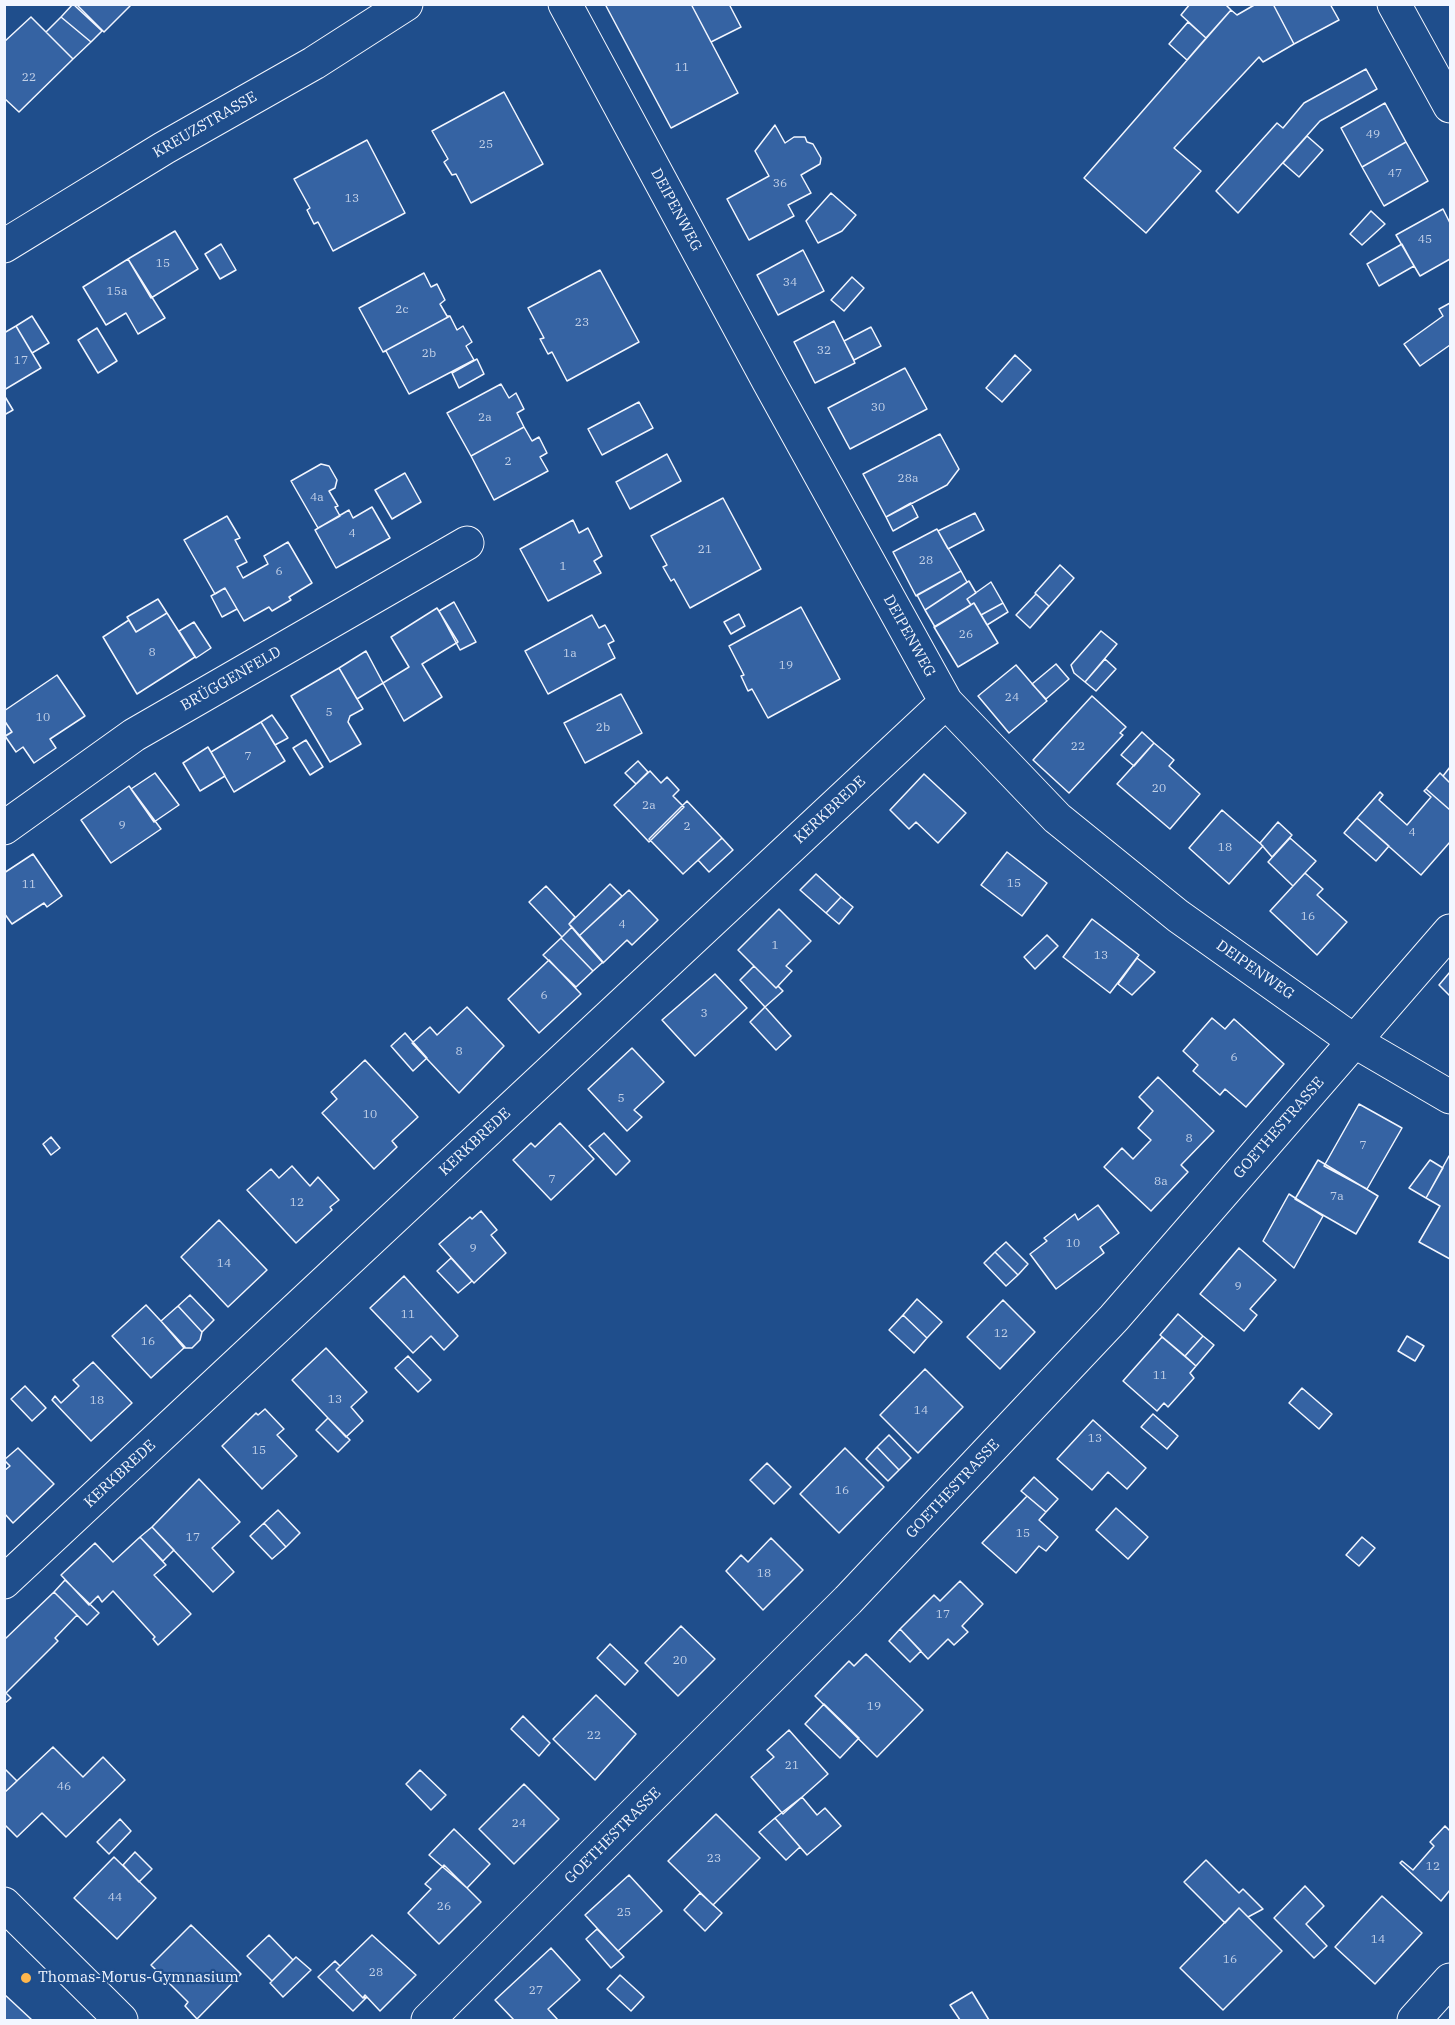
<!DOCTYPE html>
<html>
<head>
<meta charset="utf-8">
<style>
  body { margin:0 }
  #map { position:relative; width:1455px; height:2025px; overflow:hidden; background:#1f4e8c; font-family:"IBM Plex Serif",serif }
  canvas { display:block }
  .frame { position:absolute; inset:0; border:6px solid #f2f6ff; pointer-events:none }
</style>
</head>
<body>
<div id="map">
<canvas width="1455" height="2025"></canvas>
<div class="frame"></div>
</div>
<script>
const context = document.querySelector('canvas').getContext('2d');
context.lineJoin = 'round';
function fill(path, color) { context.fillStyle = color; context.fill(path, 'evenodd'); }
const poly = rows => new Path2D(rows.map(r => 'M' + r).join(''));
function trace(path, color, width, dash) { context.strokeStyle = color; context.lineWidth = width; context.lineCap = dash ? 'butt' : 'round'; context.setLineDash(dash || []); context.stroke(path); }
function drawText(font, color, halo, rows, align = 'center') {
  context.font = font + ' "IBM Plex Serif",serif'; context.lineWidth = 4.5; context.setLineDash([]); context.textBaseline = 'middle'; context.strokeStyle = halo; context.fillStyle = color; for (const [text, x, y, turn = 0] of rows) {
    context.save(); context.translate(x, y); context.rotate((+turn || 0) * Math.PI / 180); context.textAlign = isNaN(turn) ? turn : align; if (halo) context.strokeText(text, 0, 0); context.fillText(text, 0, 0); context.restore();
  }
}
const building = poly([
  [73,4,102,31,91,42,61,17,73,4],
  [76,4,132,4,104,32,76,4],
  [605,4,691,4,738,93,671,128,605,4],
  [691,4,729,4,741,27,711,42,691,4],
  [1190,4,1225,4,1231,10,1206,38,1181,15,1190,4],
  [1256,4,1273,4,1294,44,1263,62,1259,57,1174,148,1201,171,1146,233,1084,178,1231,10,1237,15,1256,4],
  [1273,4,1330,4,1339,20,1294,44,1273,4],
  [31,17,73,59,19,112,4,98,4,42,31,17],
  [61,17,91,42,73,59,46,32,61,17],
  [1188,22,1206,38,1187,60,1169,44,1188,22],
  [1366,69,1377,89,1320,121,1238,213,1216,191,1277,123,1283,128,1304,103,1366,69],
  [504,92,543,164,471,203,456,174,452,175,444,162,448,159,432,131,504,92],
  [1385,103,1406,142,1362,167,1341,128,1385,103],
  [775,125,785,143,794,137,805,137,807,142,813,144,821,158,820,164,801,175,811,193,788,205,794,216,749,240,727,199,769,176,755,151,775,125],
  [1307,136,1323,150,1299,177,1283,163,1307,136],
  [367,140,405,213,333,251,318,222,314,224,307,210,310,208,294,179,367,140],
  [1406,142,1428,181,1384,206,1362,167,1406,142],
  [831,193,856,215,842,231,818,243,806,221,831,193],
  [1443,209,1450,223,1450,259,1420,276,1396,235,1443,209],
  [1371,211,1385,224,1362,245,1350,234,1371,211],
  [175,231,198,269,151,298,128,259,175,231],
  [221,244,236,270,220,279,205,254,221,244],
  [1402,244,1414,266,1379,286,1367,264,1402,244],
  [803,250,824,291,778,315,757,275,803,250],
  [128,259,165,318,138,334,126,313,106,325,83,287,128,259],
  [600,270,639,342,567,381,552,352,548,354,540,339,544,338,528,308,600,270],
  [424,273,431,287,437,284,445,300,440,304,447,316,450,316,383,352,359,308,424,273],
  [852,277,864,288,844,311,831,300,852,277],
  [1450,303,1450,345,1420,366,1404,344,1443,316,1439,309,1450,303],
  [32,316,49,343,32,353,16,326,32,316],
  [450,316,457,330,463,326,472,342,466,346,474,360,409,394,386,351,383,352,450,316],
  [834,321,855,363,815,383,794,342,834,321],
  [16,326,41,368,4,390,4,333,16,326],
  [871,327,881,346,854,360,844,341,871,327],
  [97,328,117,361,98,373,78,340,97,328],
  [1015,355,1031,370,1002,402,986,388,1015,355],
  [477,359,484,374,459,388,452,373,477,359],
  [905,368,927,409,850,449,828,408,905,368],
  [501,384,509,398,516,393,524,409,517,413,524,427,471,456,447,413,501,384],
  [4,395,13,410,4,415,4,395],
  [639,402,653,428,602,455,588,429,639,402],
  [524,427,532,441,539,437,547,453,540,457,548,471,494,500,471,456,524,427],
  [940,434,959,469,947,485,886,517,863,474,940,434],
  [667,454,681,481,630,509,616,482,667,454],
  [321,464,329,466,337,480,335,488,329,491,338,506,335,507,340,516,318,528,291,481,321,464],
  [405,473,421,502,392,519,375,490,405,473],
  [723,498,761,569,690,608,674,579,671,581,663,567,667,565,651,536,723,498],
  [911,503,918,517,893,531,886,517,911,503],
  [372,507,390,538,336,568,315,530,349,510,353,518,372,507],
  [975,513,984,530,948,549,938,531,975,513],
  [227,516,240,538,235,540,247,562,237,567,243,578,268,564,264,556,288,542,312,583,289,597,291,600,272,611,269,607,244,621,225,588,215,594,184,540,227,516],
  [573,520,579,533,588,528,602,556,594,561,601,573,548,601,520,549,573,520],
  [937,529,961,571,916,596,893,552,937,529],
  [1060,565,1074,578,1030,628,1049,606,1035,593,1060,565],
  [961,571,967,582,925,610,917,595,961,571],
  [969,581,976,593,967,599,971,605,935,627,925,610,969,581],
  [991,582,1003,603,981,615,974,603,971,605,967,599,991,582],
  [225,588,237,609,222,617,211,596,225,588],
  [1036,594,1049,606,1030,628,1016,615,1036,594],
  [158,599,167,613,136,632,127,617,158,599],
  [454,602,476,642,460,650,439,611,454,602],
  [974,603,998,643,958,667,934,627,974,603],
  [1003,603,1008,612,987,625,981,615,1003,603],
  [801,607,840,679,768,718,752,689,748,691,741,676,744,675,729,646,801,607],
  [437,608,458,642,422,664,442,697,404,721,383,683,409,667,391,637,437,608],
  [167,613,195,657,137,694,103,637,129,620,136,632,167,613],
  [739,614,745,626,731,634,724,622,739,614],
  [592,615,599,628,605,625,614,641,608,644,615,658,548,694,525,651,592,615],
  [194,622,211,648,196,658,179,631,194,622],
  [1101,631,1117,644,1085,682,1074,673,1071,665,1101,631],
  [366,651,383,683,357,699,339,668,366,651],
  [1105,659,1116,669,1096,691,1085,682,1105,659],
  [1056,664,1069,679,1046,699,1032,684,1056,664],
  [1016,665,1047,701,1009,733,978,696,1016,665],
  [339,668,363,709,350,716,348,722,361,744,330,762,291,696,339,668],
  [57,675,85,716,50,739,56,748,34,763,23,747,16,752,5,736,12,732,4,720,4,711,57,675],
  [621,694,642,733,585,763,564,723,621,694],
  [1092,696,1126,727,1120,733,1123,735,1069,793,1033,760,1092,696],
  [272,715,288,738,275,745,261,722,272,715],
  [4,720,12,732,4,737,4,720],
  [261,722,285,761,234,792,211,752,261,722],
  [1142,732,1154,743,1134,766,1121,755,1142,732],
  [306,740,323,767,310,775,293,748,306,740],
  [1154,743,1174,760,1169,766,1200,794,1170,829,1117,784,1154,743],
  [208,747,225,776,200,791,183,763,208,747],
  [638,761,648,772,636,784,625,773,638,761],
  [1450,767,1450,783,1443,776,1450,767],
  [650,771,661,783,667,777,679,790,673,796,684,807,649,842,614,805,650,771],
  [155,773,179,805,154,822,131,789,155,773],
  [1440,773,1450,783,1450,810,1426,789,1440,773],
  [924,774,966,813,938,843,916,822,909,829,890,810,924,774],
  [129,786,161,829,111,863,81,820,129,786],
  [1426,789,1450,810,1450,842,1421,875,1357,818,1380,792,1383,795,1379,800,1407,825,1431,797,1424,791,1426,789],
  [687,801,722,838,683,874,649,839,687,801],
  [1222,810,1263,846,1229,884,1189,848,1222,810],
  [1357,818,1389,846,1376,861,1344,833,1357,818],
  [1278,822,1292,835,1272,857,1260,843,1278,822],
  [722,838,733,850,709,872,698,860,722,838],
  [1290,838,1316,861,1293,886,1268,862,1290,838],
  [1007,852,1047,883,1022,916,981,885,1007,852],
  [33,854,62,896,47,907,44,903,12,924,4,913,4,873,33,854],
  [1305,873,1323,889,1317,895,1347,922,1317,955,1270,911,1305,873],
  [816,874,841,897,826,913,800,890,816,874],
  [610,884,622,896,579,936,569,924,610,884],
  [546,886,575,917,569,924,572,927,562,937,529,902,546,886],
  [629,890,658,920,632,945,627,940,603,963,579,936,629,890],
  [841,897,853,907,839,924,826,913,841,897],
  [779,909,811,941,786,966,792,971,776,988,738,950,779,909],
  [1092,919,1139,955,1110,993,1063,957,1092,919],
  [572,927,603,962,593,971,561,938,572,927],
  [1047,935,1058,946,1035,969,1024,957,1047,935],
  [561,938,593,971,576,987,543,955,561,938],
  [1137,958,1155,972,1132,995,1118,984,1137,958],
  [549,960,581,994,539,1033,508,999,549,960],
  [754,966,776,988,778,986,783,991,765,1007,740,980,754,966],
  [1450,972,1450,996,1439,985,1450,972],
  [715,974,747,1008,695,1056,662,1020,715,974],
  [467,1007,504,1046,459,1093,412,1043,430,1027,437,1035,467,1007],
  [765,1007,791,1036,776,1050,750,1022,765,1007],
  [1212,1018,1225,1029,1234,1019,1284,1064,1246,1107,1225,1089,1220,1095,1193,1071,1198,1065,1183,1051,1212,1018],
  [405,1033,427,1058,413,1071,391,1046,405,1033],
  [632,1048,664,1082,634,1110,642,1117,627,1131,588,1089,632,1048],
  [365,1060,418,1117,392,1141,397,1147,374,1169,322,1113,337,1099,331,1092,365,1060],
  [1158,1077,1214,1131,1181,1165,1188,1172,1151,1211,1104,1167,1122,1148,1133,1159,1151,1140,1138,1128,1153,1111,1139,1097,1158,1077],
  [1359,1104,1402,1128,1367,1189,1324,1166,1359,1104],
  [560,1123,594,1159,551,1200,513,1160,531,1143,535,1147,560,1123],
  [604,1133,630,1161,616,1175,589,1146,604,1133],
  [51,1137,60,1148,51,1155,43,1144,51,1137],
  [1449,1156,1450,1156,1450,1259,1419,1242,1440,1206,1426,1198,1449,1156],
  [1318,1160,1378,1196,1356,1234,1295,1199,1318,1160],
  [1430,1160,1443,1168,1426,1198,1409,1188,1430,1160],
  [292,1166,310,1186,318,1177,339,1200,330,1207,332,1210,296,1243,247,1190,271,1169,279,1178,292,1166],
  [1289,1194,1323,1216,1294,1268,1263,1241,1289,1194],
  [1098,1205,1119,1233,1100,1247,1104,1253,1056,1289,1030,1254,1047,1241,1044,1238,1075,1214,1078,1220,1098,1205],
  [481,1211,497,1230,491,1235,506,1253,474,1283,439,1244,470,1217,472,1219,481,1211],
  [219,1220,267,1270,228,1307,181,1257,219,1220],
  [1006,1242,1028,1264,1018,1275,995,1252,1006,1242],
  [1239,1248,1276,1280,1250,1309,1257,1315,1244,1331,1200,1294,1239,1248],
  [995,1252,1018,1275,1006,1286,984,1263,995,1252],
  [451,1258,472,1281,458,1293,437,1271,451,1258],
  [404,1276,458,1336,444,1350,431,1336,413,1353,370,1308,404,1276],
  [190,1295,214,1320,202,1332,178,1306,190,1295],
  [917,1299,942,1322,927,1338,903,1315,917,1299],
  [1003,1300,1035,1332,1000,1369,967,1337,1003,1300],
  [146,1305,185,1347,151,1378,112,1336,146,1305],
  [178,1306,202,1332,200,1340,192,1348,184,1348,161,1321,178,1306],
  [1178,1314,1203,1336,1185,1356,1160,1335,1178,1314],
  [903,1315,927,1338,914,1353,889,1330,903,1315],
  [1203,1336,1214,1345,1196,1366,1185,1356,1203,1336],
  [1407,1336,1424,1346,1415,1361,1398,1351,1407,1336],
  [1162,1337,1196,1366,1190,1373,1194,1378,1168,1407,1164,1403,1157,1411,1123,1381,1162,1337],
  [326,1348,367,1392,351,1407,363,1421,346,1437,292,1380,326,1348],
  [408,1356,431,1380,418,1392,395,1368,408,1356],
  [93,1362,132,1403,91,1441,52,1400,55,1396,61,1403,79,1386,73,1380,93,1362],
  [925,1369,963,1407,918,1453,880,1415,925,1369],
  [25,1386,46,1408,32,1421,11,1399,25,1386],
  [1302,1388,1332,1414,1319,1429,1289,1403,1302,1388],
  [265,1409,284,1429,277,1435,297,1456,262,1489,222,1446,256,1413,258,1415,265,1409],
  [1153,1414,1178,1436,1167,1449,1141,1427,1153,1414],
  [328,1418,350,1440,338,1452,316,1430,328,1418],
  [1093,1420,1146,1468,1127,1489,1108,1472,1092,1490,1057,1459,1093,1420],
  [889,1435,911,1458,899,1470,877,1447,889,1435],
  [877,1447,899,1470,888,1481,866,1459,877,1447],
  [18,1448,54,1484,13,1523,4,1513,4,1471,10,1466,4,1460,18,1448],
  [845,1448,884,1487,839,1533,800,1494,845,1448],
  [767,1463,791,1487,774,1504,750,1480,767,1463],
  [1034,1477,1058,1499,1046,1512,1021,1491,1034,1477],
  [199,1479,240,1522,212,1548,234,1572,213,1592,152,1527,199,1479],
  [1027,1496,1046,1512,1039,1520,1058,1537,1046,1551,1039,1546,1016,1573,982,1543,1027,1496],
  [1116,1508,1148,1537,1128,1559,1096,1530,1116,1508],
  [278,1510,300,1533,286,1547,264,1523,278,1510],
  [264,1523,286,1547,272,1559,250,1536,264,1523],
  [152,1527,174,1550,163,1561,140,1537,152,1527],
  [140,1537,166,1565,154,1575,191,1614,158,1645,153,1639,155,1637,113,1591,102,1602,98,1596,89,1605,61,1575,95,1543,113,1562,140,1537],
  [1362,1537,1375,1548,1359,1566,1346,1555,1362,1537],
  [771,1538,803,1570,763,1610,726,1571,741,1555,748,1562,771,1538],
  [65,1580,99,1613,87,1625,54,1592,65,1580],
  [960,1581,983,1604,962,1626,968,1632,954,1645,948,1639,928,1659,900,1629,934,1595,940,1601,960,1581],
  [54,1592,77,1615,55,1638,58,1641,6,1693,11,1698,4,1704,4,1640,54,1592],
  [681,1626,715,1659,678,1696,645,1663,681,1626],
  [900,1629,921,1651,910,1662,889,1641,900,1629],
  [610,1644,638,1671,625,1685,597,1658,610,1644],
  [866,1654,923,1710,877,1757,815,1696,849,1661,854,1666,866,1654],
  [596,1695,636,1734,595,1780,553,1739,596,1695],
  [824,1704,859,1738,840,1758,805,1724,824,1704],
  [523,1716,550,1743,539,1756,511,1729,523,1716],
  [789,1730,828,1774,783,1814,751,1777,774,1757,767,1750,789,1730],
  [53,1747,83,1777,103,1757,125,1780,66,1837,42,1813,17,1837,4,1824,4,1793,53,1747],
  [4,1768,17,1781,4,1793,4,1768],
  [420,1770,446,1795,431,1810,406,1784,420,1770],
  [524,1784,559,1819,514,1864,479,1829,524,1784],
  [802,1797,817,1815,825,1808,841,1826,807,1855,775,1818,802,1797],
  [716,1814,760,1858,713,1905,668,1861,716,1814],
  [775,1818,800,1847,786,1860,759,1832,775,1818],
  [120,1819,131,1831,109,1854,97,1842,120,1819],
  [1445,1826,1450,1831,1450,1890,1441,1901,1400,1863,1402,1861,1413,1870,1434,1846,1430,1842,1445,1826],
  [454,1829,490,1864,467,1888,429,1855,454,1829],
  [135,1852,152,1869,139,1882,123,1865,135,1852],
  [114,1857,156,1898,117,1939,74,1898,114,1857],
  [1206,1860,1239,1893,1243,1889,1263,1909,1248,1917,1239,1908,1225,1923,1184,1882,1206,1860],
  [444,1865,481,1902,439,1944,408,1913,431,1889,425,1884,444,1865],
  [629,1875,662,1911,618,1951,585,1915,629,1875],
  [1305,1886,1324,1906,1306,1924,1327,1946,1314,1958,1274,1918,1305,1886],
  [700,1893,722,1913,705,1931,684,1910,700,1893],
  [1382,1896,1422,1933,1375,1984,1335,1947,1382,1896],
  [1239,1908,1282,1951,1223,2010,1180,1968,1239,1908],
  [191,1925,241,1974,197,2019,185,2006,188,2002,151,1965,191,1925],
  [597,1929,624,1957,611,1968,586,1939,597,1929],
  [269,1935,293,1960,272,1981,247,1956,269,1935],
  [372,1935,416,1975,380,2011,365,1995,363,1998,336,1970,372,1935],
  [551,1948,580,1980,548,2009,558,2020,514,2020,495,2000,551,1948],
  [296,1957,311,1970,283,1997,270,1983,296,1957],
  [335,1961,340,1966,336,1970,363,1998,367,1997,353,2011,318,1977,335,1961],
  [620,1975,644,1997,631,2011,607,1989,620,1975],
  [972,1992,989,2020,960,2020,950,2005,972,1992],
  [4,1994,32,2020,4,2020,4,1994]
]);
fill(building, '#3563a3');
trace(building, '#f2f6ff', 1.5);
const street = poly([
  [565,4,769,382,946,702,1057,818,1178,916,1354,1041,1450,1097],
  [4,828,134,735,467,543],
  [4,1582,946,702],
  [4,1904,121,2020],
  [428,2020,848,1600,1114,1318,1450,931],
  [1414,2020,1450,1980]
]);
const secondary = poly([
  [1394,4,1450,106],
  [4,246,164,148,314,63,406,4]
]);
trace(street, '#f2f6ff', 35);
trace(secondary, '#f2f6ff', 35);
trace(street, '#1f4e8c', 33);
trace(secondary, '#1f4e8c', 33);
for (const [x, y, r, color] of [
  [26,1978,6,"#ffb74d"]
]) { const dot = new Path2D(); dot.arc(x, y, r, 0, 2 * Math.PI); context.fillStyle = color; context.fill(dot); trace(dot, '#1f4e8c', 2); }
drawText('12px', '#c3d1e8', null, [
  ["11",682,68],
  ["22",29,78],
  ["49",1373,135],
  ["25",486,145],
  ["47",1395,174],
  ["36",780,184],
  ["13",352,199],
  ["45",1425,240],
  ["15",163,264],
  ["34",790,283],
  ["15a",117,292],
  ["2c",402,310],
  ["23",582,323],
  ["32",824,351],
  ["2b",429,354],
  ["17",21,361],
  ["30",878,408],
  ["2a",485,418],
  ["2",508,462],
  ["28a",908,479],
  ["4a",317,498],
  ["4",352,534],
  ["21",705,550],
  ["28",926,561],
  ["1",563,567],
  ["6",279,572],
  ["26",966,635],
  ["8",152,653],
  ["1a",570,654],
  ["19",786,666],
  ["24",1012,698],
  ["5",329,713],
  ["10",43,718],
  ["2b",603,728],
  ["22",1078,747],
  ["7",248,757],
  ["20",1159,789],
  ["2a",649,806],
  ["9",122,826],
  ["2",687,827],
  ["4",1412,833],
  ["18",1225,848],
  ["15",1014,884],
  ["11",29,885],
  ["16",1308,917],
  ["4",622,925],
  ["1",775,946],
  ["13",1101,956],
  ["6",544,996],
  ["3",704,1014],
  ["8",459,1052],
  ["6",1234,1058],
  ["5",621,1099],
  ["10",370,1115],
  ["8",1189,1139],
  ["7",1363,1146],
  ["7",552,1180],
  ["8a",1161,1182],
  ["7a",1337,1197],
  ["12",297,1203],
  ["10",1073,1244],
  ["9",473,1249],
  ["14",224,1264],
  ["9",1238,1287],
  ["11",408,1315],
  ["12",1001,1334],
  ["16",148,1342],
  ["11",1160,1376],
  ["13",335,1400],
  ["18",97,1401],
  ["14",921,1411],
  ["13",1095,1439],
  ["15",259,1451],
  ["16",842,1491],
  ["15",1023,1534],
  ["17",193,1538],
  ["18",764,1574],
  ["17",943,1615],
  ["20",680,1661],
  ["19",874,1707],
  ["22",594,1736],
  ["21",792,1766],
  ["46",64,1787],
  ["24",519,1824],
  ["23",714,1859],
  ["12",1433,1867],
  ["44",115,1898],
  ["26",444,1907],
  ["25",624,1913],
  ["14",1378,1940],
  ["16",1230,1960],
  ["28",376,1973],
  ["27",536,1991]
]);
drawText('15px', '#f2f6ff', '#1f4e8c', [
  ["KREUZSTRASSE",205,125,-30],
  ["DEIPENWEG",676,210,62],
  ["DEIPENWEG",909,636,61],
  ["BRÜGGENFELD",231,679,-30],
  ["KERKBREDE",830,810,-43],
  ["DEIPENWEG",1255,970,35],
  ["GOETHESTRASSE",1279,1128,-49],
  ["KERKBREDE",475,1142,-43],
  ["KERKBREDE",120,1474,-43],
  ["GOETHESTRASSE",953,1489,-47],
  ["GOETHESTRASSE",613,1836,-45]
]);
drawText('15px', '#f2f6ff', '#1f4e8c', [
  ["Thomas-Morus-Gymnasium",38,1978]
], 'left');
</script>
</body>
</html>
